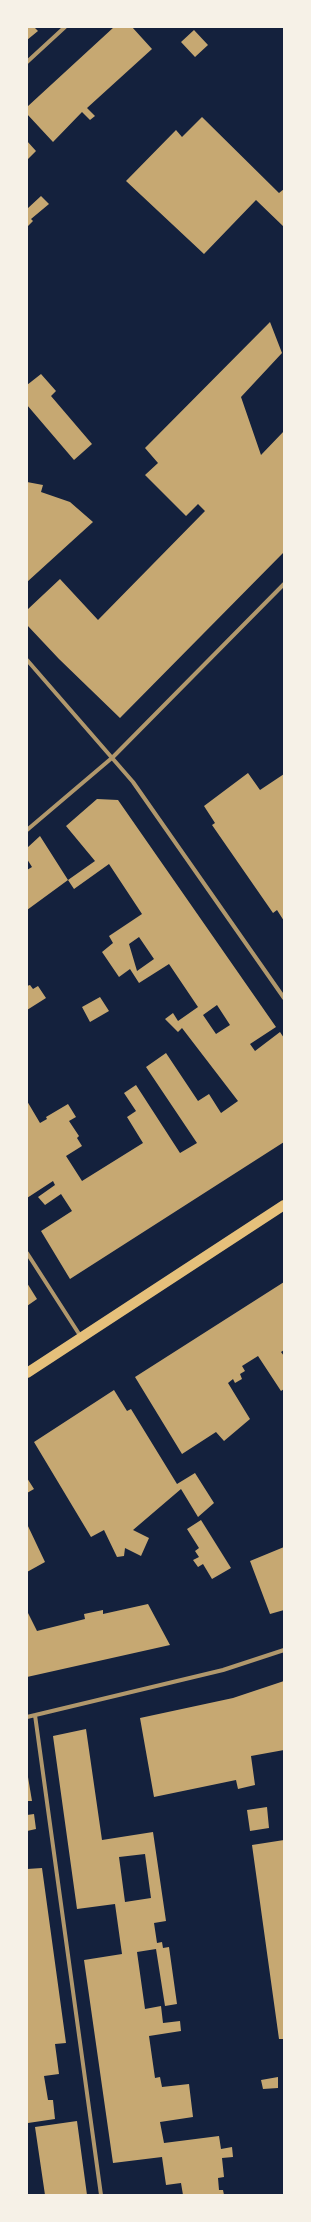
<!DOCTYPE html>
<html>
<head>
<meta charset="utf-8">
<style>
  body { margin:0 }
  #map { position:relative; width:311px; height:2222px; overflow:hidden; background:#14213d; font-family:Manrope,sans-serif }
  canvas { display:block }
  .frame { position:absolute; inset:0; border:28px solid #f6f1e7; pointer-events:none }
</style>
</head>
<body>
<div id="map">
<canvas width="311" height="2222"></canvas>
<div class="frame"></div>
</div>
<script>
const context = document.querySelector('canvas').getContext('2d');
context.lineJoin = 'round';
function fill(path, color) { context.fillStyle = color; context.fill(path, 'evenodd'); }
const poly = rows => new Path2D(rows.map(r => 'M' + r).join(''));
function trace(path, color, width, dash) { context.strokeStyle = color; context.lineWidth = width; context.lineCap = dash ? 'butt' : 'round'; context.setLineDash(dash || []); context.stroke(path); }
fill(poly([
  [27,27,34,27,38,31,27,40],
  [114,27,132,27,152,49,87,108,95,116,90,120,82,112,53,142,27,114,27,107],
  [194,30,208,45,195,57,181,42],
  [202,117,279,193,284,189,284,227,256,200,204,254,126,181,176,130,182,137],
  [27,141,36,151,27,160],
  [41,196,49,204,31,219,33,221,27,227,27,209],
  [270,322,282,353,241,397,261,455,284,431,284,552,120,718,59,659,27,625,27,610,60,579,98,620,205,511,198,504,186,516,145,475,158,463,145,448],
  [41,374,56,391,51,396,92,444,74,460,27,405,27,385],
  [27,482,43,485,41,492,70,502,93,522,27,582],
  [248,773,260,790,284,774,284,921,277,910,273,913,212,825,215,823,204,806],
  [97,799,118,800,276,1027,250,1044,255,1051,280,1032,284,1038,284,1142,70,1279,41,1231,72,1211,61,1194,45,1205,38,1197,55,1185,53,1181,27,1198,27,1101,40,1123,47,1119,46,1117,68,1104,76,1117,69,1121,79,1136,77,1138,82,1146,66,1156,82,1181,143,1143,127,1117,136,1111,124,1093,136,1085,180,1153,197,1143,146,1067,166,1053,198,1101,209,1094,221,1113,238,1101,182,1028,178,1032,165,1019,173,1013,178,1021,198,1007,169,964,139,983,130,969,119,977,102,952,113,943,109,936,142,914,109,864,74,889,68,880,95,861,66,826],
  [139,937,154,959,137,971,129,944],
  [217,1005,230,1025,216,1034,203,1015],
  [40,836,68,880,27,910,27,870,32,867,27,859,27,848],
  [30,985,33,989,38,986,46,998,27,1010,27,986],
  [100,997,109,1011,90,1022,82,1007],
  [284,1282,284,1350,281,1352,284,1356,284,1389,281,1391,258,1356,242,1366,245,1371,240,1374,242,1379,235,1383,233,1379,228,1383,250,1419,224,1441,216,1432,182,1454,135,1377],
  [27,1283,37,1299,27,1306],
  [114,1390,127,1411,131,1409,177,1484,195,1473,214,1503,198,1517,181,1489,133,1530,149,1538,141,1556,125,1548,124,1556,117,1557,104,1530,91,1537,34,1442],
  [27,1478,34,1489,27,1493],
  [201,1520,231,1568,212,1579,203,1564,198,1567,193,1560,199,1557,195,1551,199,1548,187,1529],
  [27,1524,45,1562,27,1572],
  [284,1547,284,1610,270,1614,250,1561],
  [148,1604,170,1645,27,1677,27,1611,37,1631,85,1619,84,1614,103,1610,103,1614],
  [284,1681,284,1750,251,1756,255,1785,238,1789,236,1780,154,1797,140,1718,233,1698],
  [86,1729,102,1840,153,1832,166,1921,154,1923,157,1943,162,1942,163,1948,169,1947,177,2004,165,2006,156,1949,137,1952,145,2009,161,2006,163,2023,180,2021,181,2031,149,2036,155,2078,160,2077,162,2087,189,2084,193,2117,160,2122,164,2143,219,2136,221,2149,232,2147,233,2157,222,2158,224,2177,218,2178,219,2190,223,2190,224,2195,183,2195,181,2183,166,2185,162,2157,113,2163,84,1960,122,1954,115,1904,77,1909,53,1736],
  [145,1854,151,1898,125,1902,119,1857],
  [27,1771,32,1801,27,1801],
  [267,1807,269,1828,250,1831,247,1810],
  [34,1814,36,1829,27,1831,27,1815],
  [284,1840,284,2039,279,2039,252,1845],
  [42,1868,66,2043,55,2044,59,2074,44,2076,48,2100,53,2100,55,2119,28,2123,27,1869],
  [278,2077,278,2088,263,2089,261,2080],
  [77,2121,87,2195,45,2195,35,2127]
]), '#c6a872');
trace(poly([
  [27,62,65,27],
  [27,660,133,782,284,998],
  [27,830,113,757,284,584],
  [27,1253,81,1337],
  [35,1715,101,2195],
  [27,1717,223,1670,284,1650]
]), '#b1986c', 4);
trace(poly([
  [27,1373,284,1205]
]), '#e5c07b', 10);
</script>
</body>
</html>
